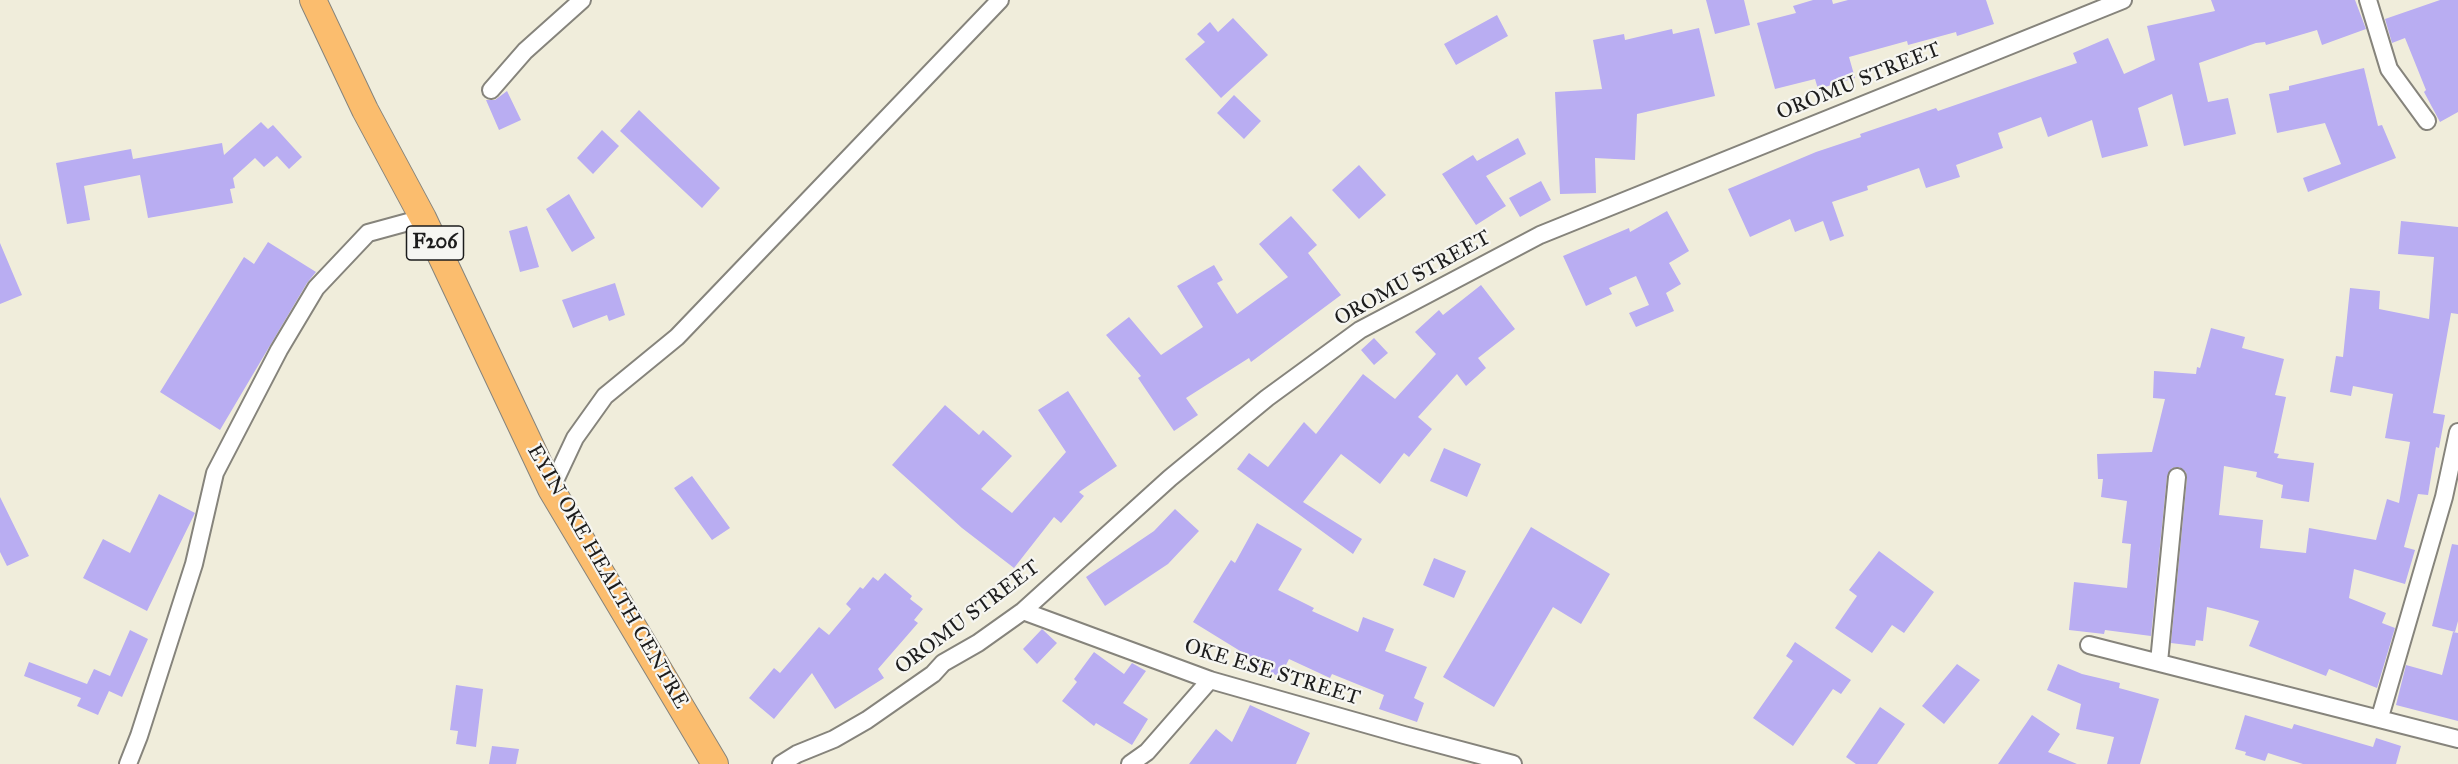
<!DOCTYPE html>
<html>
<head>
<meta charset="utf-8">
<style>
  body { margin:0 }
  canvas { display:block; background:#f0eddb }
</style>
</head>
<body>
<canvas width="2458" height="764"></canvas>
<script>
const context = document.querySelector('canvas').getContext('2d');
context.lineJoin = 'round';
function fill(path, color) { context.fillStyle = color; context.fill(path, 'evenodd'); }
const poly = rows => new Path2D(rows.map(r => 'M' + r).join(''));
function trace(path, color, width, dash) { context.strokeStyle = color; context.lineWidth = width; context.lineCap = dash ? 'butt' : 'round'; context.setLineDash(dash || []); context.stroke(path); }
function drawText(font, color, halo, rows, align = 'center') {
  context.font = font + ' "IM FELL Great Primer",serif'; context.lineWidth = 4.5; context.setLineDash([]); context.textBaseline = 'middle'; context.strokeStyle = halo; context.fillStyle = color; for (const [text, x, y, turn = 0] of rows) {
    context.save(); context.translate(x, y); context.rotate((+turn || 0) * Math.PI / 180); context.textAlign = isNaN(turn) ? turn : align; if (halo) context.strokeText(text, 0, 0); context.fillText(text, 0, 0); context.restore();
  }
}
fill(poly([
  [1706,0,1744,0,1750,25,1715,34],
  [1813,0,1832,0,1833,4,1848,0,1986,0,1994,24,1957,36,1956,32,1908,45,1907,41,1849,57,1855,78,1818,89,1815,79,1775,89,1757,23,1796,13,1793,6],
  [2211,0,2355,0,2366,29,2322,45,2317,30,2266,45,2265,42,2256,43,2199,63,2208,102,2228,98,2236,134,2184,146,2172,94,2138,108,2148,146,2102,158,2092,120,2048,137,2041,117,1998,133,2003,148,1956,165,1960,177,1926,188,1919,168,1867,186,1868,190,1832,202,1844,236,1830,241,1823,221,1795,232,1790,219,1750,237,1728,189,1816,152,1861,137,1860,134,1936,108,1938,111,2077,63,2073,53,2108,38,2124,74,2155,60,2147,26,2215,11],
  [2440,0,2458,0,2458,112,2440,122,2424,92,2426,90,2405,38,2392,43,2385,19],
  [1497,15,1508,36,1456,65,1444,44],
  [1233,18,1268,55,1221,98,1185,59,1205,42,1197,34,1210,22,1218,32],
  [1699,28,1715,96,1637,114,1635,160,1595,158,1596,193,1560,194,1555,92,1602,89,1593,40,1624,34,1625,40,1672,29,1673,34],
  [2364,68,2378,126,2382,125,2396,158,2308,192,2303,178,2341,164,2325,123,2277,133,2269,94,2289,90,2289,86],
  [507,91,521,120,499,130,486,100,495,100],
  [1234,95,1261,121,1244,139,1217,113],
  [639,110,720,188,702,208,620,131],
  [261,122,268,129,273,125,302,157,289,169,277,156,264,167,255,158,233,178,235,188,230,189,233,203,148,218,140,175,84,186,90,220,67,224,56,163,131,149,133,159,222,143,224,155],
  [602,130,619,146,593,174,577,158],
  [1518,138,1526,154,1486,176,1506,206,1476,225,1442,174,1473,155,1477,161],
  [1359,165,1386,195,1359,219,1332,190],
  [1541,181,1551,200,1520,217,1509,198],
  [569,194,595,238,572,252,546,209],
  [1667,211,1689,251,1669,263,1681,284,1666,293,1674,311,1636,327,1629,313,1649,305,1636,276,1609,288,1612,294,1586,306,1563,256,1629,228,1630,232],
  [1291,216,1317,245,1308,253,1341,295,1251,362,1249,358,1186,398,1198,415,1174,431,1138,378,1141,376,1106,335,1129,317,1161,355,1203,327,1177,286,1214,265,1223,280,1217,283,1237,314,1288,277,1259,244],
  [2401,221,2458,227,2458,314,2451,313,2433,413,2445,415,2439,448,2436,447,2428,495,2418,494,2404,547,2415,550,2405,584,2354,569,2349,598,2386,613,2382,623,2395,628,2377,688,2329,669,2326,676,2249,646,2259,621,2224,611,2207,607,2203,641,2196,640,2195,646,2171,643,2187,478,2186,472,2179,467,2172,468,2167,476,2151,636,2105,630,2104,634,2069,630,2074,582,2127,588,2131,544,2122,543,2127,501,2101,497,2103,479,2098,479,2097,454,2152,452,2165,399,2153,398,2154,371,2196,374,2197,367,2200,368,2211,328,2245,337,2242,348,2284,359,2275,395,2286,397,2274,453,2279,454,2277,458,2314,463,2309,502,2281,498,2283,485,2256,477,2257,472,2224,466,2219,515,2263,520,2260,548,2306,553,2309,528,2376,540,2387,499,2399,503,2410,442,2385,438,2393,394,2353,386,2351,396,2330,392,2336,356,2343,357,2350,288,2380,291,2379,309,2429,319,2434,257,2398,254],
  [527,226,539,267,520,272,509,231],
  [268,242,316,272,307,283,220,430,160,392,244,257,254,264],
  [0,243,22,295,0,304],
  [615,283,625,315,609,321,607,315,573,328,562,300],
  [1481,285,1515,329,1478,358,1486,368,1466,386,1457,374,1418,417,1432,429,1409,457,1404,453,1380,484,1341,454,1303,502,1362,539,1353,554,1237,469,1249,453,1268,467,1304,422,1316,434,1363,374,1395,399,1436,354,1415,332,1439,310,1443,315],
  [1374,338,1388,353,1374,365,1361,350],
  [1068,391,1117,466,1079,492,1084,496,1061,523,1054,517,1014,568,962,528,892,465,945,405,979,435,983,430,1012,456,981,489,1012,513,1066,452,1038,410],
  [1444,448,1481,464,1467,497,1430,481],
  [692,476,730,528,712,540,674,488],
  [159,494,195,513,147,611,83,578,103,539,130,553],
  [0,497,29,556,7,566,0,552],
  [1175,509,1199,531,1168,564,1105,606,1086,577,1154,531],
  [1257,523,1302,549,1278,590,1314,608,1312,611,1358,632,1363,617,1394,629,1385,651,1427,667,1414,698,1424,703,1417,722,1379,709,1384,695,1332,674,1330,678,1289,659,1280,677,1242,659,1245,654,1193,622,1231,560,1235,563],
  [1531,527,1610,574,1581,624,1553,607,1494,707,1443,677],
  [2452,544,2458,545,2458,621,2455,632,2432,626],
  [1879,551,1934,592,1904,633,1892,625,1872,653,1835,628,1857,596,1849,590],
  [1434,558,1466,571,1454,598,1423,585],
  [885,573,912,596,910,599,923,609,914,620,918,623,878,669,884,678,835,709,812,673,774,719,749,698,774,668,780,673,819,627,829,635,851,609,846,604,860,587,863,589,873,577,878,581],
  [1042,629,1057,643,1037,664,1023,649],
  [130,630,148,639,122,697,109,691,98,715,77,706,81,698,24,676,29,662,87,684,94,669,110,676],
  [2453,632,2458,633,2458,721,2396,705,2406,665,2442,675],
  [1795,642,1851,680,1841,694,1833,689,1793,746,1753,718,1793,661,1786,656],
  [1094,652,1124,674,1132,663,1146,671,1123,703,1148,719,1132,745,1096,723,1094,726,1062,701,1077,682,1074,679],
  [1957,664,1980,680,1944,724,1922,706],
  [2058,664,2082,674,2120,683,2119,688,2159,699,2140,764,2107,764,2114,737,2076,729,2081,704,2047,690],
  [456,685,483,689,476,747,456,744,458,731,450,730],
  [1250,705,1310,733,1296,764,1189,764,1216,729,1232,742],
  [1880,707,1905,724,1877,764,1856,764,1846,757],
  [2032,715,2060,734,2048,752,2077,764,1998,764],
  [2245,715,2292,729,2294,724,2373,747,2376,738,2401,746,2396,764,2303,764,2268,753,2265,761,2245,755,2246,752,2235,749],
  [492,746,519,749,516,764,489,764]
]), '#b9adf2');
const minor = poly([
  [2368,0,2389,69,2427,121],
  [491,90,525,51,582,0],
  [551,489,575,438,605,396,677,337,1000,0],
  [1023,611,1210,680,1404,735,1513,764],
  [2089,645,2458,739],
  [2159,662,2177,477],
  [2380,717,2444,497,2458,432],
  [128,764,139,736,194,564,215,473,279,350,316,288,368,233,423,218],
  [781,764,797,754,834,739,867,720,933,674,943,663,978,643,1023,611,1170,478,1267,398,1360,330,1540,235,2123,0],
  [1130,764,1147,752,1210,680]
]);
const primary = poly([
  [313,0,365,110,423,218,551,489,715,764]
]);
trace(minor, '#86847c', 20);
trace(primary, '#86847c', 28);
trace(minor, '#fff', 16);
trace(primary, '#fbbd6e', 26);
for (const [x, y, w] of [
  [435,243,57]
]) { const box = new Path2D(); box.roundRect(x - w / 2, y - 17, w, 34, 4.5); context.fillStyle = '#f6f6f2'; context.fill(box); trace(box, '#1c1c1c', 1.5); }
drawText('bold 20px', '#1c1c1c', null, [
  ["F206",435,243]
]);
drawText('21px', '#1c1c1c', '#f6f6f2', [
  ["OROMU STREET",1859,82,-22],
  ["OROMU STREET",1413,279,-29],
  ["EYIN OKE HEALTH CENTRE",607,577,60],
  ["OROMU STREET",968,618,-37],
  ["OKE ESE STREET",1272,673,17]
]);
</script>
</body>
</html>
